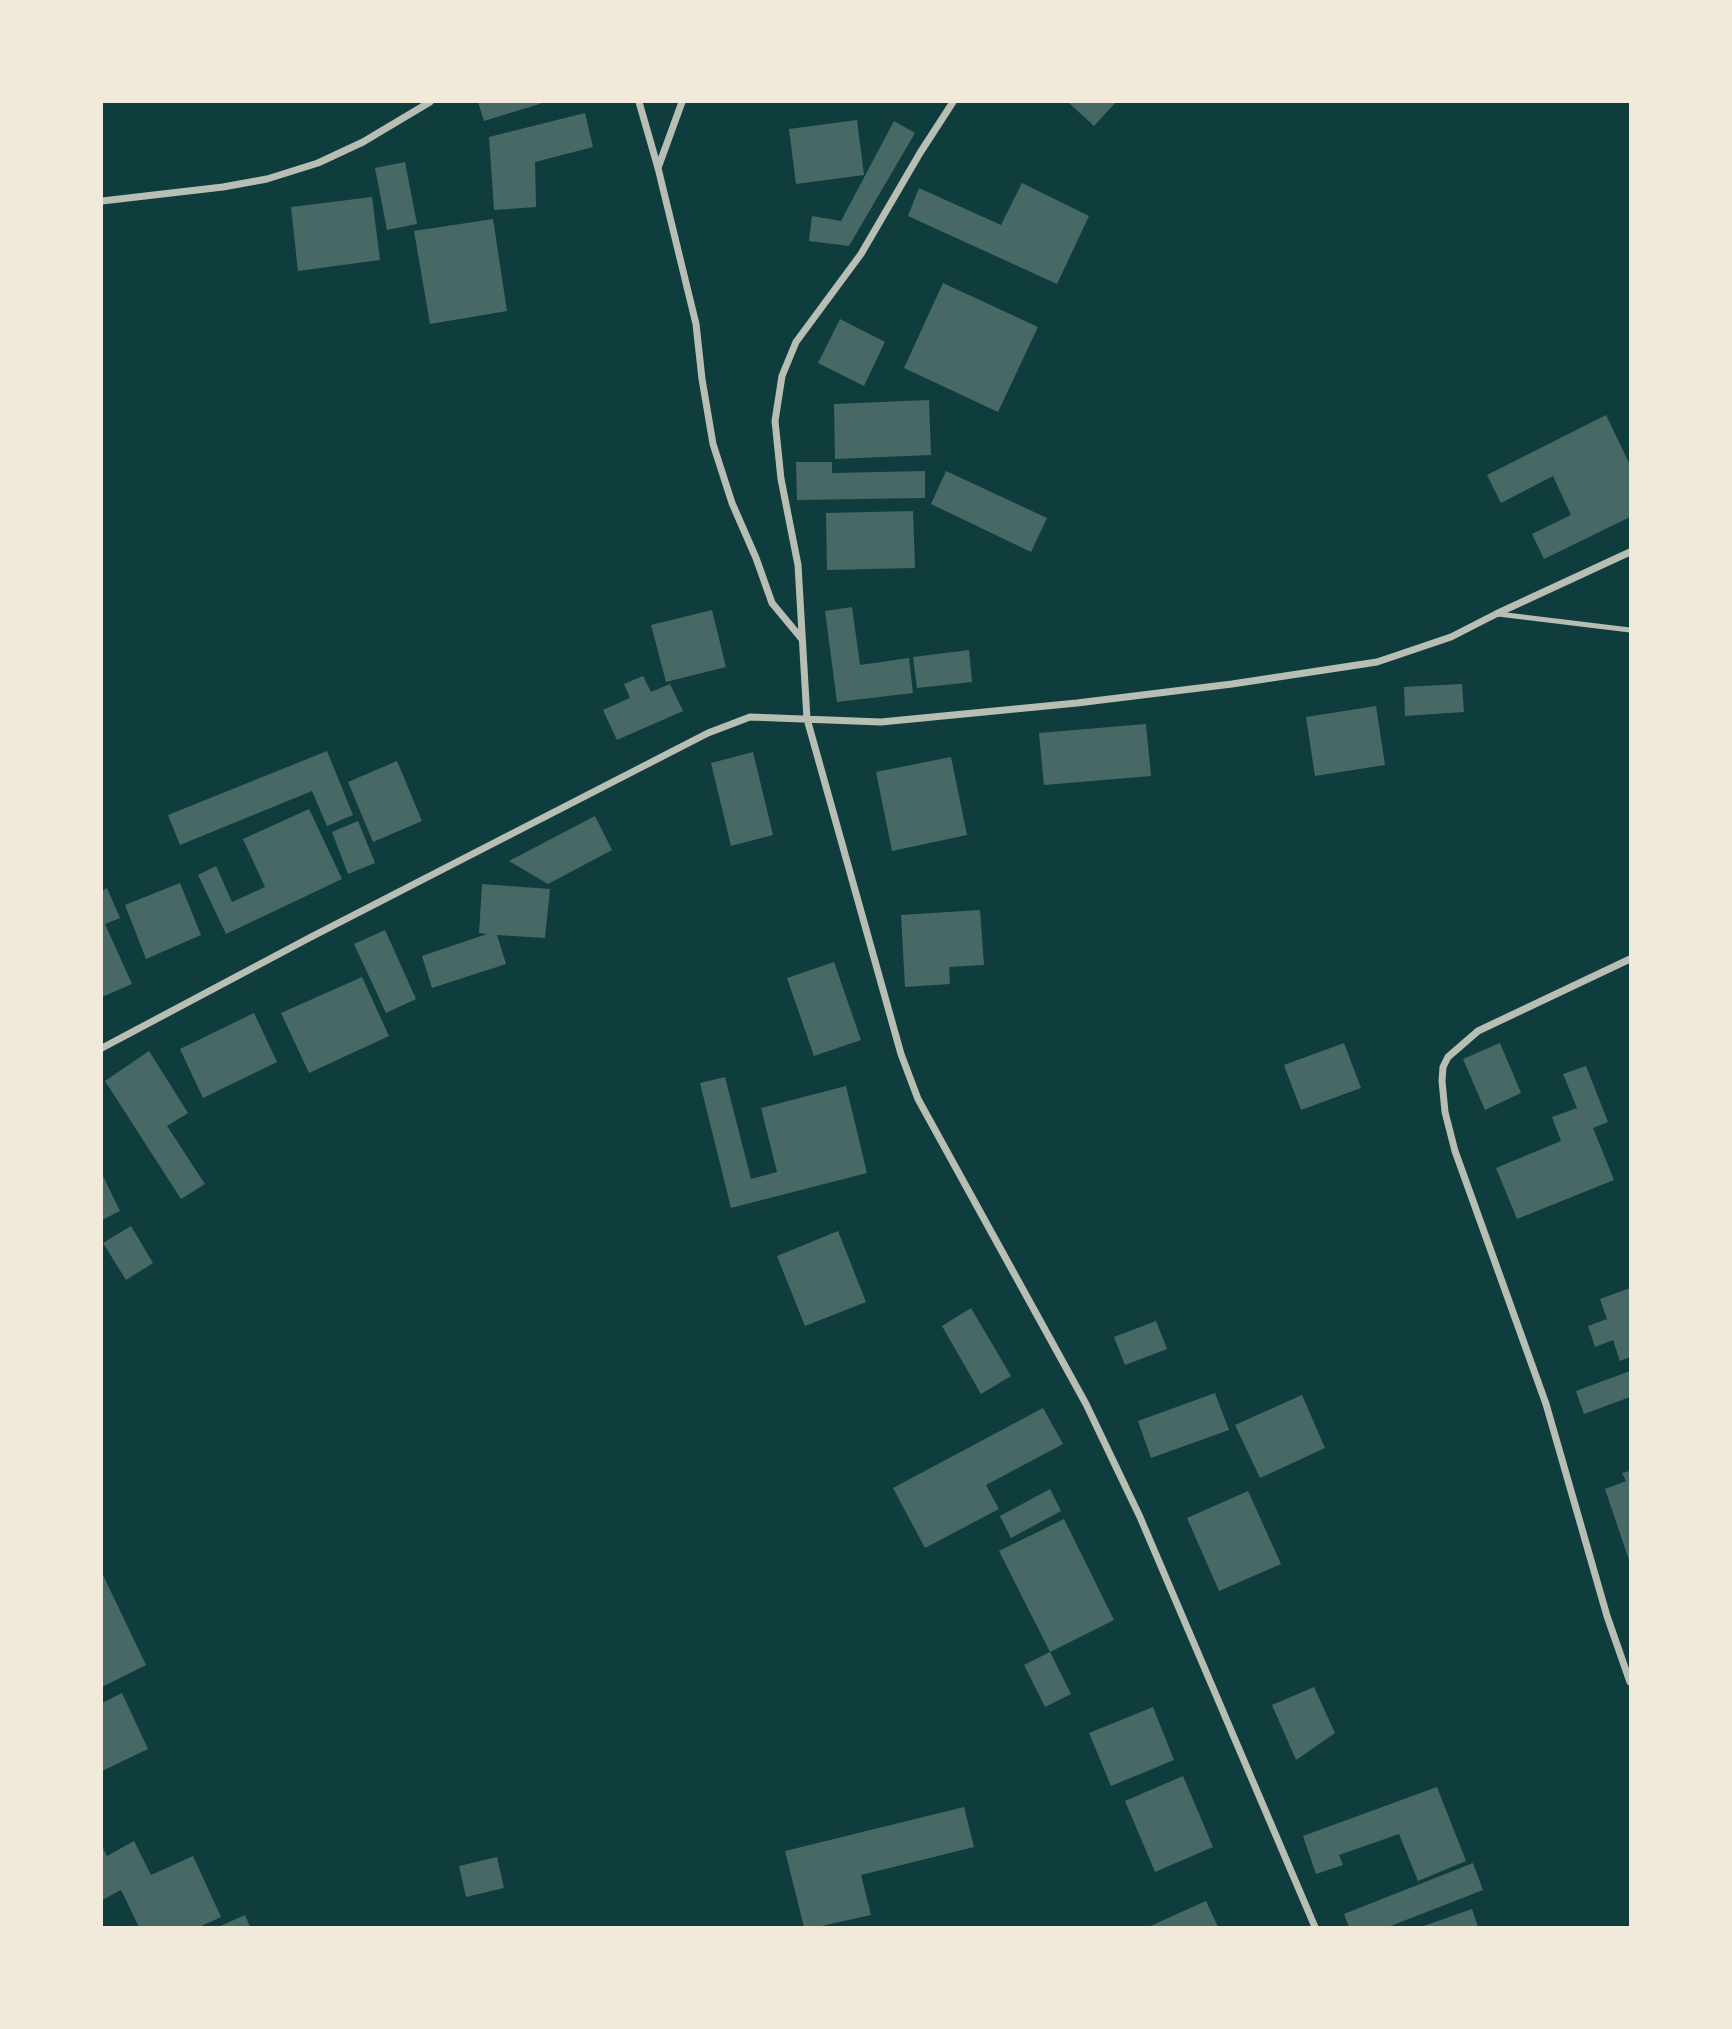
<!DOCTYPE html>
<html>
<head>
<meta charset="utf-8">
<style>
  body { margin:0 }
  #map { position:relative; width:1732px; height:2029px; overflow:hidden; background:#0f3d3e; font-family:"Source Serif 4",serif }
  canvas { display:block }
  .frame { position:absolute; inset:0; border:103px solid #f1e9da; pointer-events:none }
</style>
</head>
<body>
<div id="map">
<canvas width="1732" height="2029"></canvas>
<div class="frame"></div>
</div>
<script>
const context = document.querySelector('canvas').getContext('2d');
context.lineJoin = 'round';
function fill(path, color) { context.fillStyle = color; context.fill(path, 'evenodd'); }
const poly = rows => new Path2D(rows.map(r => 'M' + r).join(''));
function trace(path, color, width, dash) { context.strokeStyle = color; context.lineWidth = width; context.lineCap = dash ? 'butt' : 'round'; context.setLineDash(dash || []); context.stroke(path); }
fill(poly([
  [478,102,546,102,484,121],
  [1068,102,1116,102,1094,126],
  [585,113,593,147,535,162,536,207,494,210,489,137],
  [857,120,864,175,796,184,789,129],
  [894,121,915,133,849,246,809,241,812,216,841,221],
  [405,162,417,224,387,230,375,168],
  [1022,183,1089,216,1057,284,908,216,919,188,1001,225],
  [372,197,380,260,298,271,291,207],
  [493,219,507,311,430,324,414,231],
  [943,283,1038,327,998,412,904,368],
  [840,319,885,342,864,386,818,363],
  [929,400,931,455,835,459,834,404],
  [1606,415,1630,465,1630,517,1544,559,1532,534,1571,515,1553,476,1501,503,1487,475],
  [796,462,832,462,832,473,925,471,925,498,797,500],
  [946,471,1047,518,1031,552,931,504],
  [913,511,915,568,827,570,826,513],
  [852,607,860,665,909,658,913,693,837,702,825,611],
  [712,610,726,667,666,682,651,625],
  [969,650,972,682,917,688,913,657],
  [643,676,651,692,670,684,683,711,617,740,603,710,630,698,624,684],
  [1462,684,1464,712,1405,716,1404,687],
  [1376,706,1385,765,1315,776,1306,717],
  [1146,724,1151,776,1044,785,1039,733],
  [327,751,353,815,327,826,312,791,180,845,168,815],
  [753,752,773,835,731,846,711,763],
  [951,757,967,835,892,851,876,772],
  [397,761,422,821,373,842,348,782],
  [309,809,342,879,226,934,198,875,216,866,232,902,265,887,243,839],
  [595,816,612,850,548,884,509,861],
  [358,821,375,863,348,874,332,832],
  [180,883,201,935,146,959,125,905],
  [482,884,550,889,545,938,497,935,506,964,432,988,422,956,487,934,479,933],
  [107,888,120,918,105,924,132,984,102,997,102,891],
  [980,910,984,965,949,967,950,984,905,987,901,915],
  [385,930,416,999,386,1013,354,944],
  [834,962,861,1040,814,1056,787,978],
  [362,977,389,1036,309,1073,281,1013],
  [254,1013,277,1062,203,1098,180,1049],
  [1344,1043,1361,1088,1301,1110,1284,1065],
  [1500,1043,1521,1093,1485,1110,1463,1059],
  [149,1051,188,1113,167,1126,205,1184,181,1199,105,1081],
  [1586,1066,1608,1122,1593,1128,1614,1180,1517,1219,1496,1168,1561,1141,1552,1117,1577,1108,1563,1074],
  [725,1077,751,1179,777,1172,761,1108,846,1086,867,1173,731,1208,700,1083],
  [102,1174,120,1211,102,1220],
  [131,1226,153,1263,126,1280,103,1243],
  [838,1231,866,1302,805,1326,777,1256],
  [1630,1288,1630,1357,1620,1361,1613,1340,1595,1347,1588,1326,1607,1319,1600,1299],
  [971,1308,1011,1376,981,1394,942,1326],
  [1156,1321,1167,1349,1125,1365,1114,1337],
  [1630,1371,1630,1397,1584,1414,1576,1391],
  [1215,1393,1229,1430,1151,1458,1138,1421],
  [1302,1395,1325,1448,1260,1478,1235,1425],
  [1043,1408,1063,1444,986,1485,999,1509,925,1548,893,1488],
  [1630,1471,1630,1563,1605,1489,1626,1481,1622,1473],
  [1050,1489,1061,1511,1011,1538,1000,1516],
  [1248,1491,1281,1564,1219,1591,1187,1518],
  [1064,1519,1114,1620,1050,1652,999,1551],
  [102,1573,146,1665,102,1687],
  [1050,1652,1071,1694,1045,1707,1024,1665],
  [1314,1687,1335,1733,1296,1760,1272,1705],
  [122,1693,148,1749,102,1771,102,1703],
  [1153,1707,1174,1760,1111,1786,1089,1733],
  [1183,1776,1213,1847,1155,1872,1125,1801],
  [1437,1787,1466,1861,1418,1881,1399,1834,1339,1855,1343,1865,1316,1874,1303,1836],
  [964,1807,974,1847,861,1875,871,1915,817,1927,804,1927,785,1851],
  [134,1841,151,1875,193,1856,221,1917,199,1927,139,1927,121,1890,102,1900,102,1846,107,1856],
  [497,1857,504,1888,466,1897,459,1866],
  [1473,1863,1483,1890,1388,1927,1349,1927,1344,1914],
  [1206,1901,1218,1927,1148,1927],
  [1472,1909,1478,1927,1421,1927],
  [245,1915,250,1927,218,1927]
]), '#486865');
trace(poly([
  [1498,614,1630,630]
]), '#b8beb3', 5);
trace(poly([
  [639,102,658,168,696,324,702,379,713,444,732,503,756,558,772,603,801,638],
  [953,102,920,153,861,254,796,342,782,376,775,421,781,479,798,565,807,719,901,1054,918,1099,1086,1404,1140,1517,1315,1927],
  [658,168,682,102],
  [102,201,223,187,267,179,318,163,363,142,430,102],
  [1630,959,1478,1031,1448,1057,1443,1067,1442,1081,1445,1112,1455,1151,1546,1404,1607,1616,1630,1682],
  [102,1048,311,937,708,733,750,717,881,722,1077,703,1232,684,1377,662,1451,637,1496,614,1630,552]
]), '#b8beb3', 7);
</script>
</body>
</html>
